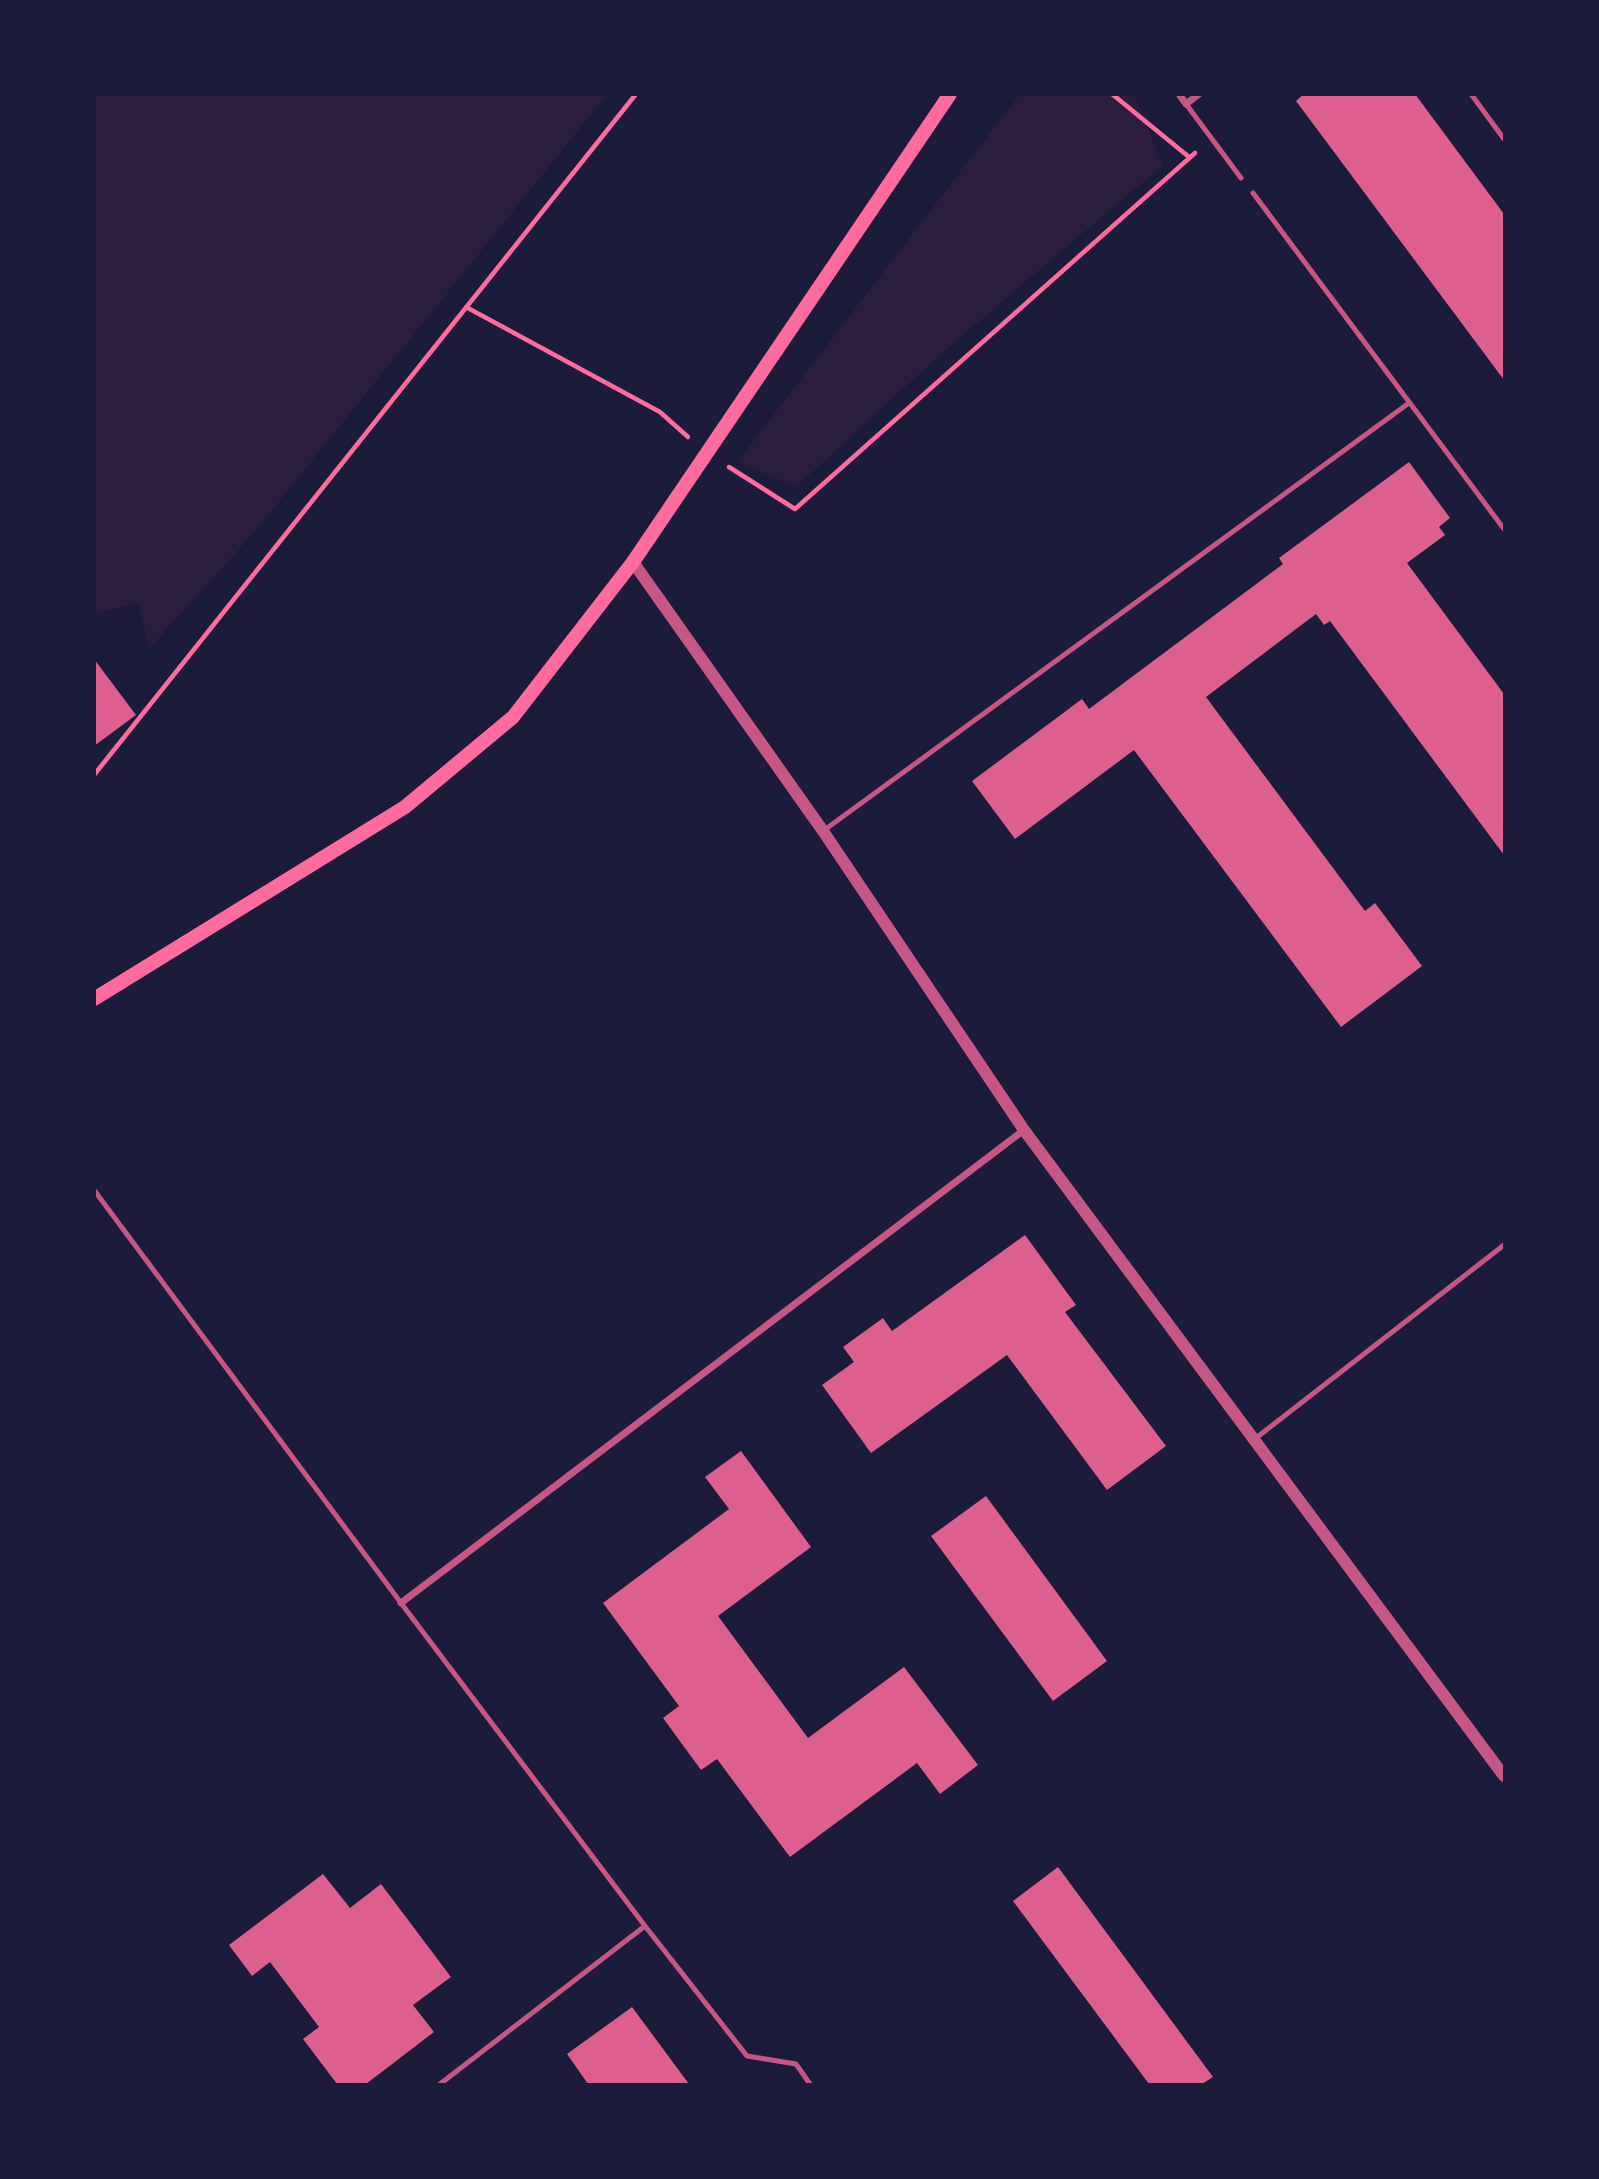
<!DOCTYPE html>
<html>
<head>
<meta charset="utf-8">
<style>
  body { margin:0 }
  #map { position:relative; width:1599px; height:2179px; overflow:hidden; background:#1b1b3a; font-family:Commissioner,sans-serif }
  canvas { display:block }
  .frame { position:absolute; inset:0; border:96px solid #1b1b3a; pointer-events:none }
</style>
</head>
<body>
<div id="map">
<canvas width="1599" height="2179"></canvas>
<div class="frame"></div>
</div>
<script>
const context = document.querySelector('canvas').getContext('2d');
context.lineJoin = 'round';
function fill(path, color) { context.fillStyle = color; context.fill(path, 'evenodd'); }
const poly = rows => new Path2D(rows.map(r => 'M' + r).join(''));
function trace(path, color, width, dash) { context.strokeStyle = color; context.lineWidth = width; context.lineCap = dash ? 'butt' : 'round'; context.setLineDash(dash || []); context.stroke(path); }
fill(poly([
  [95,94,607,95,253,534,150,648,138,603,95,614],
  [1019,95,1134,95,1163,165,940,355,796,487,737,462]
]), '#2a1e3b');
fill(poly([
  [1304,94,1415,94,1504,214,1504,380,1296,101],
  [1409,462,1450,518,1439,527,1445,535,1407,563,1504,694,1504,855,1330,621,1324,625,1316,614,1206,697,1365,911,1375,903,1422,966,1341,1027,1134,750,1015,839,972,781,1082,699,1089,709,1283,564,1279,558],
  [94,659,136,715,94,746],
  [1025,1235,1076,1305,1065,1312,1166,1446,1107,1490,1007,1355,871,1453,822,1385,854,1362,843,1347,883,1318,892,1331],
  [741,1451,811,1547,718,1616,808,1738,904,1667,978,1765,940,1794,917,1763,790,1857,717,1759,701,1770,663,1718,679,1706,603,1603,729,1509,705,1477],
  [986,1496,1107,1661,1053,1701,931,1536],
  [1058,1867,1213,2077,1202,2084,1149,2084,1013,1901],
  [323,1874,350,1908,381,1884,451,1977,413,2005,434,2032,366,2084,337,2084,303,2039,319,2027,270,1962,252,1976,229,1945],
  [632,2007,689,2084,588,2084,567,2054]
]), '#dd5f8e');
trace(poly([
  [1112,94,1189,157],
  [466,307,660,412,688,437],
  [729,467,795,509,1195,153],
  [94,775,636,94]
]), '#ff6b9d', 4.5);
trace(poly([
  [1471,94,1504,139],
  [1186,104,1241,178],
  [1253,193,1504,529],
  [823,831,1409,403],
  [94,1190,401,1603,645,1926,747,2056,796,2064,810,2084],
  [1256,1438,1504,1245],
  [440,2084,645,1926]
]), '#c65784', 5);
trace(poly([
  [1179,94,1186,104,1199,94],
  [401,1603,1024,1130]
]), '#c65784', 7);
trace(poly([
  [633,562,823,831,1024,1130,1504,1776]
]), '#c65784', 12);
trace(poly([
  [94,999,405,807,513,717,633,562,950,94]
]), '#ff6b9d', 14);
</script>
</body>
</html>
